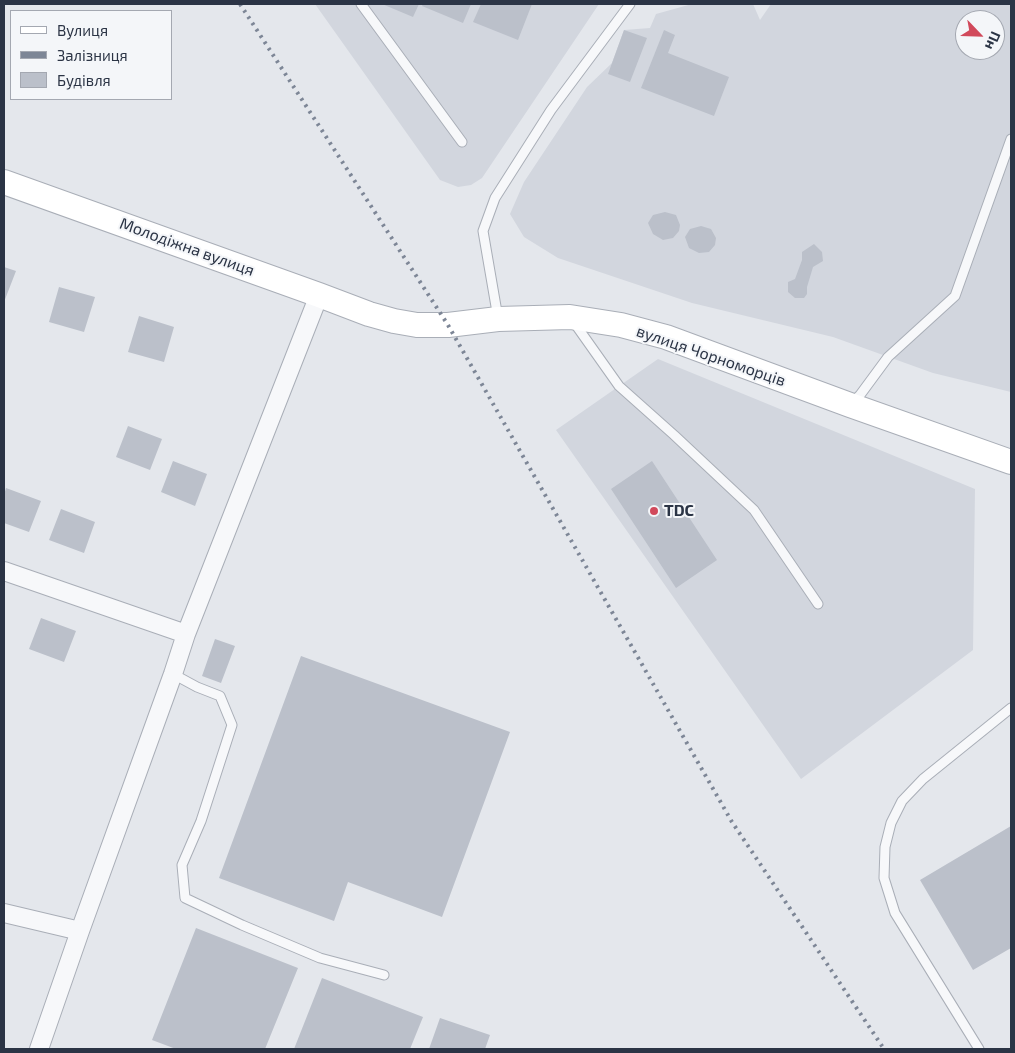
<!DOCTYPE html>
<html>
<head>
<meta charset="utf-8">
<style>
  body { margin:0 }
  #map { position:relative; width:1015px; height:1053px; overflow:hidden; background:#e4e7ec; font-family:"Exo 2",sans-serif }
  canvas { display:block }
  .frame { position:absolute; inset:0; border:5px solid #2b3445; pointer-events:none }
  .legend { position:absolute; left:10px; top:10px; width:162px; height:90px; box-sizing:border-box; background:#f4f6f9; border:1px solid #a4a8b1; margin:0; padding:6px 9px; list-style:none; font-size:15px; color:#2b3445 }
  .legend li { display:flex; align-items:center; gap:10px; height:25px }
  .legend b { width:25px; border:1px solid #a4a8b1 }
  .north { position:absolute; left:955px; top:10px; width:50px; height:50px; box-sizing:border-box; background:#f4f6f9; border:1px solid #a4a8b1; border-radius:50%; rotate:114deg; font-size:14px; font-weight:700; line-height:20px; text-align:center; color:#2b3445 }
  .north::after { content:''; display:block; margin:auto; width:18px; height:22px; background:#d1495b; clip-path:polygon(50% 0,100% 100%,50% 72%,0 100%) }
</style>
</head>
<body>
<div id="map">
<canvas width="1015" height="1053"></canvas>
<div class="frame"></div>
<ul class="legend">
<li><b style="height:6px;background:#fff"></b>Вулиця</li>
<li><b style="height:6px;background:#7d8696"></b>Залізниця</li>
<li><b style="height:14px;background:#bbc0ca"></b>Будівля</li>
</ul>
<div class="north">Пн</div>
</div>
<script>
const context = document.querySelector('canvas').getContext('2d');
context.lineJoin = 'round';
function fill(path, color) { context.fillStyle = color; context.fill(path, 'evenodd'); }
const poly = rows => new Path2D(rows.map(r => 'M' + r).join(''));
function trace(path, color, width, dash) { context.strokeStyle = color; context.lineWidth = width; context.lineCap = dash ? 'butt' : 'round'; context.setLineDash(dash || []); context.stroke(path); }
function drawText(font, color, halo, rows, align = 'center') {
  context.font = font + ' "Exo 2",sans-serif'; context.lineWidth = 4; context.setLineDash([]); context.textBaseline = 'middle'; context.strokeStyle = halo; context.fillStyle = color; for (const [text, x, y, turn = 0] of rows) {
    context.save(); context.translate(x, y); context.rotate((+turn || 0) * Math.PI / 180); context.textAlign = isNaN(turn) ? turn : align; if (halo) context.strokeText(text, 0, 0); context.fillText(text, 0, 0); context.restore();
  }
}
fill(poly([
  [315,4,599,4,482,178,471,185,458,187,440,180],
  [692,4,753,4,760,20,771,4,1011,4,1011,392,933,373,833,337,692,303,558,258,524,237,510,214,524,182,587,87,612,63,624,30,650,28,656,14],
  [965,20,995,20,995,50,965,50],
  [658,359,975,489,973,650,801,779,556,430]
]), '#d2d6de');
fill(poly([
  [382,4,419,4,413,17],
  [423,4,471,4,463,23,422,6],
  [481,4,532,4,518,40,473,22],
  [624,30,647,38,630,82,608,74],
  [664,30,675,35,668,53,729,77,714,116,641,88],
  [665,212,676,215,680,225,679,231,673,238,663,240,653,234,648,223,653,215],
  [701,226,711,229,716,238,715,245,709,252,699,253,689,248,685,237,690,229],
  [814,244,822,252,823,261,813,267,807,287,807,294,804,298,795,298,788,292,788,282,795,279,802,260,802,252],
  [4,267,16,271,4,302],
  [59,287,95,297,84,332,49,322],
  [139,316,174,327,164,362,128,352],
  [128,426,162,439,150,470,116,457],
  [173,461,207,474,195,506,161,492],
  [652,461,717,560,676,588,611,489],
  [6,488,41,501,29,532,4,523,4,495],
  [61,509,95,522,84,553,49,540],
  [41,618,76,631,64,662,29,649],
  [215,639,235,646,221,683,202,676],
  [301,656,510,732,442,917,348,882,334,921,219,878],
  [1011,826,1011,948,973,970,920,880],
  [196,928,298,968,265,1049,176,1049,152,1040],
  [322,978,423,1017,410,1049,294,1049],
  [440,1018,490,1035,485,1049,429,1049]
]), '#bbc0ca');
const lane = poly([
  [361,4,462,142],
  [498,318,483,231,495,198,551,110,630,4],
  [573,321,619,386,674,435,754,510,818,604],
  [851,404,860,395,888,357,955,296,1011,139],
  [173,674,197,687,220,696,232,725,201,821,182,865,185,898,242,925,320,958,384,975],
  [979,1049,895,913,884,878,885,847,891,823,902,801,923,779,1011,708]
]);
const street = poly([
  [4,571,186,634],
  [4,913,80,931],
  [39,1049,80,931,173,674,186,634,319,295]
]);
const secondary = poly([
  [4,182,319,295,369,314,394,321,417,325,448,325,498,319,570,317,621,325,666,337,850,405,1011,462]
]);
trace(lane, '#a9aeb7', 11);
trace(street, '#a9aeb7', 20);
trace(secondary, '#a9aeb7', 26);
trace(lane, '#f7f8fa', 9);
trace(street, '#f7f8fa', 18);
trace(secondary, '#fff', 24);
trace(poly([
  [240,4,448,325,732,822,884,1049]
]), '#7d8696', 4, [2.5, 5]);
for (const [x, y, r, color] of [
  [654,511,5,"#d1495b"]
]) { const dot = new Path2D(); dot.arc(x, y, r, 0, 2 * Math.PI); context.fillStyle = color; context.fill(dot); trace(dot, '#f4f6f9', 2); }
drawText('16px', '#2b3445', '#f4f6f9', [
  ["Молодіжна вулиця",187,247,20],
  ["вулиця Чорноморців",711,356,19]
]);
drawText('bold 16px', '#2b3445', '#f4f6f9', [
  ["TDC",664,511]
], 'left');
</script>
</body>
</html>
